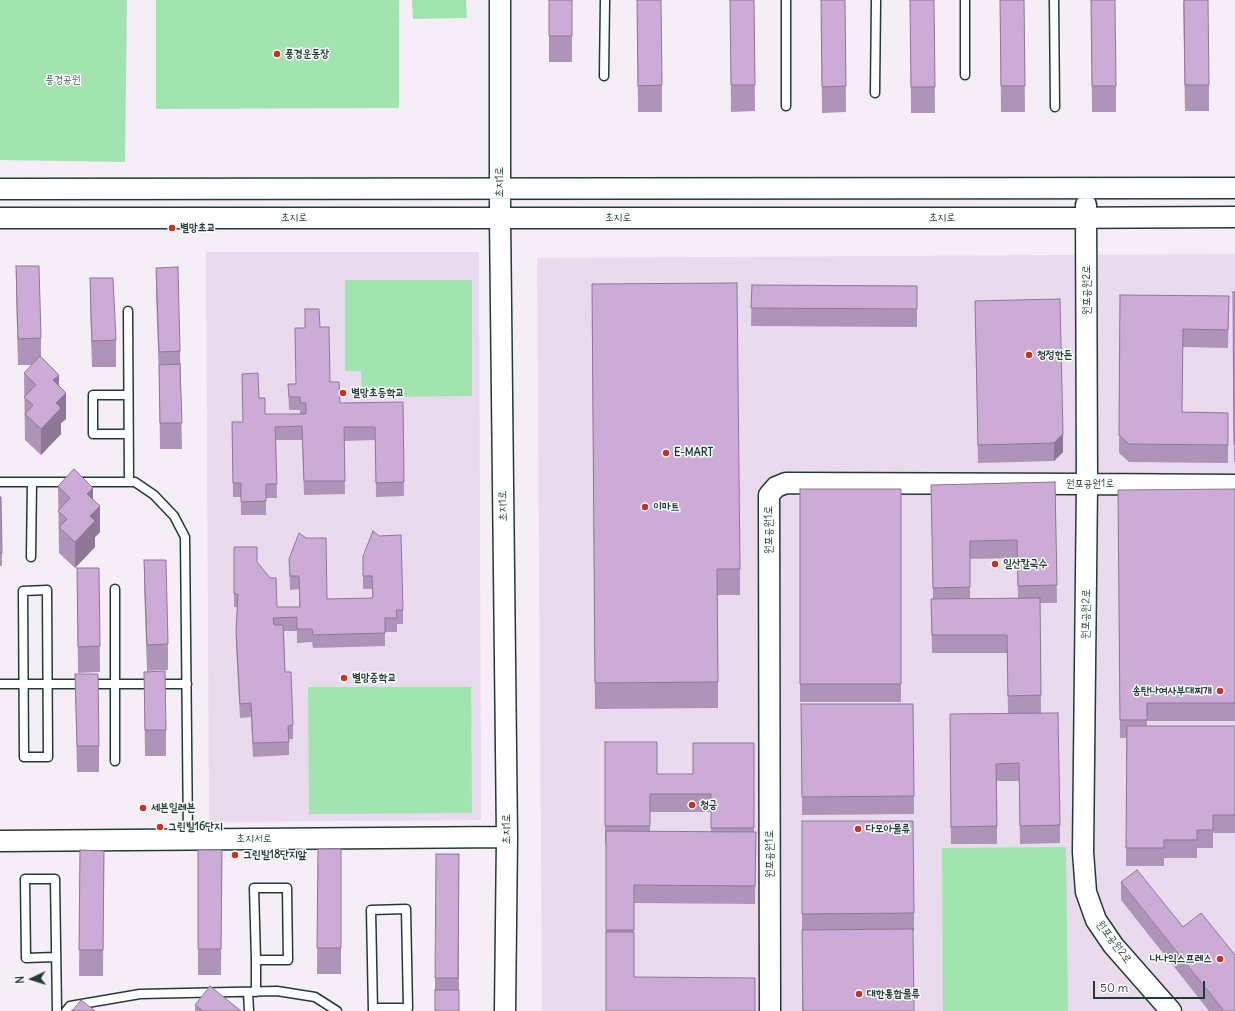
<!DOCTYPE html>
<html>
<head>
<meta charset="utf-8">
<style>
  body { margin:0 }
  #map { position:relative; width:1235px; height:1011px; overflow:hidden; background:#f5eef7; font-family:Delius,sans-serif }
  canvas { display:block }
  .north { position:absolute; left:12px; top:959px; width:40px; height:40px; -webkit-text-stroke:3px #fff; paint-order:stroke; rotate:266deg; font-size:11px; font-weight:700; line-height:16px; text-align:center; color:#1f3d34 }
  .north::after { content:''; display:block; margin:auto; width:14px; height:18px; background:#1f3d34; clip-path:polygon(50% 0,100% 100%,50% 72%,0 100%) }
  .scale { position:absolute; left:1093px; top:981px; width:112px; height:18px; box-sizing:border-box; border:2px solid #1f3d34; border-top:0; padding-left:5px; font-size:12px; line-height:14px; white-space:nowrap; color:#1f3d34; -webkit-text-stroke:3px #fff; paint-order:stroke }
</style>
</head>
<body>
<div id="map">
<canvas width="1235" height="1011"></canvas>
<div class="north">N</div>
<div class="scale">50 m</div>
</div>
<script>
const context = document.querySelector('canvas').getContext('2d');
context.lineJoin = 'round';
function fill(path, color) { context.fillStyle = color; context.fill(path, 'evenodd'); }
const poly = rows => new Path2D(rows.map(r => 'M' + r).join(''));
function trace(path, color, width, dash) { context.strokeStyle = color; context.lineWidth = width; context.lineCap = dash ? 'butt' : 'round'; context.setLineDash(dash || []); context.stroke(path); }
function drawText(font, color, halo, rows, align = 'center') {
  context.font = font + ' Delius,"Poor Story",sans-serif'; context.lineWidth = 3; context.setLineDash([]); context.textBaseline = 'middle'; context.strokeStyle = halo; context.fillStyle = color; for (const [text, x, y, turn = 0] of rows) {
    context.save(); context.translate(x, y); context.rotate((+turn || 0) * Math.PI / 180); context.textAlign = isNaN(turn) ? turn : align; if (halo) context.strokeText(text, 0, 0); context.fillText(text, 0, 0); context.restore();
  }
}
fill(poly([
  [206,252,479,252,481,820,209,822],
  [1235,254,1235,1011,542,1011,537,258]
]), '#e9daed');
fill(poly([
  [0,0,127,0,125,162,0,160],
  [156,0,399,0,399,108,156,109],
  [412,0,466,0,467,18,413,19],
  [345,280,472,280,472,396,362,397,361,371,345,371],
  [308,687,471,687,472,813,309,814],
  [1066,847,1068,1011,943,1011,942,848]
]), '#a2e4af');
const service = poly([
  [1054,0,1055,107],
  [965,75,965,0],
  [604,76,605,0],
  [875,93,876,0],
  [786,106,786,0],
  [128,311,129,482],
  [128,395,93,395,93,434,128,434],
  [0,482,135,482,154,495,174,516,185,537,188,839],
  [31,557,32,482],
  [115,589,115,761],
  [47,590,48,757,24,757,23,591,47,590],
  [0,684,187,684],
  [55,957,26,958,25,879,55,879,57,1011],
  [256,960,288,960,287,888,254,888,256,960,256,992],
  [248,992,249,1011],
  [66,1011,70,1006,140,994,277,991,315,997,337,1011],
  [373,1011,371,910,406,909,408,1008,373,1008]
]);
const tertiary = poly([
  [500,0,500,218,507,837,505,1011],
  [0,189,1235,188],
  [1086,205,1087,484,1083,852,1086,892,1096,920,1113,945,1171,1011],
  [0,218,1040,218,1235,217],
  [0,841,507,837],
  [770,1011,769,495,776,487,786,483,1087,484,1235,485]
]);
trace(service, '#1f3d34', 11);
trace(tertiary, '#1f3d34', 23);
trace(service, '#fff', 8);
trace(tertiary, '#fff', 20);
fill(poly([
  [549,0,572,0,572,62,549,62],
  [637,0,662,85,662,112,638,112],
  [730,0,754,0,755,111,731,112],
  [821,0,845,0,846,112,822,113],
  [910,0,934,0,935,113,911,113],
  [1000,0,1024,0,1025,112,1001,112],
  [1091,0,1116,86,1116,112,1092,112],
  [1183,0,1209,85,1209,111,1185,111],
  [16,266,41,338,41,357,59,386,66,419,61,423,61,434,41,455,25,440,24,373,32,365,18,365,16,292],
  [156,268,180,351,182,449,160,449,159,378,156,294],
  [90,278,116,340,116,367,92,367,90,304],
  [752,285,917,286,917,327,751,326],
  [1233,292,1235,292,1235,462,1234,462],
  [1120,295,1229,296,1228,348,1183,347,1182,412,1228,413,1228,463,1129,462,1119,453],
  [975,301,1063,452,1054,461,978,463],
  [592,310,740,569,740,595,718,595,718,708,595,709],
  [320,327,330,382,340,403,403,402,404,496,376,497,375,440,344,441,345,494,304,495,302,440,276,440,277,498,266,498,266,515,241,515,241,497,233,497,232,422,243,422,242,374,259,398,265,414,300,414,300,410,289,410,288,384,296,384],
  [1055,482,1057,603,1040,603,1041,713,1060,825,1060,843,1020,844,1019,781,997,781,997,844,951,844,950,732,1008,714,1007,653,932,653,931,599,933,599,931,485],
  [1017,558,1018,598,970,599,970,559],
  [58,486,93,499,100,532,95,537,95,547,75,568,59,553],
  [800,489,901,489,901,702,800,702],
  [1235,489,1235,721,1147,721,1147,726,1235,726,1235,833,1213,833,1213,848,1197,848,1197,858,1164,858,1164,866,1126,866,1126,738,1120,738,1118,490],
  [0,497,2,553,2,566,0,566],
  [234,547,257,562,277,607,299,607,299,589,290,590,289,559,327,599,372,598,372,589,363,589,363,556,403,610,403,624,397,624,397,632,385,632,385,646,313,648,312,642,297,643,297,631,284,631,285,672,293,725,293,739,289,739,289,755,253,757,251,717,240,718,236,645,237,607,234,607],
  [144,560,168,644,168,670,147,671,144,586],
  [77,568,99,568,100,672,78,673],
  [144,672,166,730,166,756,145,756],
  [75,674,99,746,99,772,77,772],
  [801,704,913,704,914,814,802,815],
  [605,742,657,774,693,774,754,743,754,832,756,832,755,904,634,903,634,977,606,1011,606,844,605,844],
  [650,812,711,812,711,832,650,832],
  [802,821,914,913,914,931,802,1011],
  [318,849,341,849,341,974,317,974],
  [80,850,104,851,103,976,79,976],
  [198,850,222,850,221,975,198,975],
  [459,854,459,990,435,1011,435,978],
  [1121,882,1183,927,1235,1011,1209,1011,1121,900],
  [195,1005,241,1011,195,1011]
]), '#af94b9');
fill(poly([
  [59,375,59,399,66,393,66,419,61,423,61,434,41,455,41,429,53,380],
  [1063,434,1063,452,1054,461,1054,443],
  [93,488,93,513,100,506,100,532,95,537,95,547,75,568,75,542,87,494]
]), '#8f7896');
const building = poly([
  [549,0,572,0,572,36,549,36,549,0],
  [637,0,661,0,662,85,638,86,637,0],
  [730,0,754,0,755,85,731,85,730,0],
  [821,0,845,0,846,86,822,87,821,0],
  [910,0,934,0,935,87,911,87,910,0],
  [1000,0,1024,0,1025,86,1001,86,1000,0],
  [1091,0,1115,0,1116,86,1092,86,1091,0],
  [1184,0,1208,0,1209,85,1185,85,1184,0],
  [16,266,39,266,41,338,18,339,16,266],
  [178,267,180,351,159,352,156,268,178,267],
  [90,278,113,278,116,340,92,341,90,278],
  [737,283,740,569,717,569,718,682,595,683,592,284,737,283],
  [752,285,917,286,917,309,751,308,752,285],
  [1233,292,1235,292,1235,444,1234,444,1233,292],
  [1120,295,1229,296,1228,330,1183,329,1182,412,1228,413,1228,445,1129,444,1119,435,1120,295],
  [1060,299,1063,434,1054,443,978,445,975,301,1060,299],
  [305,309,319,309,320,327,329,327,330,382,339,382,340,403,403,402,404,482,376,483,375,427,344,427,345,481,304,481,302,426,275,427,277,484,266,484,266,501,241,502,241,483,233,483,232,422,243,422,242,374,258,373,259,398,265,398,265,414,306,414,306,403,300,403,300,397,289,397,288,384,296,384,295,328,305,328,305,309],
  [40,356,59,375,53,380,66,393,56,403,61,408,41,429,25,414,33,405,24,397,36,385,24,373,40,356],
  [180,364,182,423,160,423,159,365,180,364],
  [74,469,93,488,87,494,100,506,90,516,95,521,75,542,59,527,67,519,58,511,70,498,58,486,74,469],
  [1055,482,1057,585,1018,586,1017,540,970,541,970,587,933,588,931,485,1055,482],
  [800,489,901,489,901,684,800,684,800,489],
  [1235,489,1235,703,1147,703,1147,720,1120,720,1118,490,1235,489],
  [0,497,1,497,2,553,0,553,0,497],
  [373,531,379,536,401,535,403,610,396,610,397,618,385,618,385,633,313,635,312,629,297,629,297,617,273,618,274,625,283,625,285,672,291,672,293,725,288,726,289,742,253,743,251,703,240,704,236,631,238,594,234,594,234,547,257,547,257,562,270,578,276,578,277,607,300,607,299,576,290,576,289,559,299,533,306,538,326,538,327,599,373,598,372,576,363,576,363,556,373,531],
  [144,560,166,560,168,644,147,645,144,560],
  [77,568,99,568,100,646,78,647,77,568],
  [1040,598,1041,695,1008,696,1007,635,932,635,931,599,1040,598],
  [165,671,166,730,145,730,144,672,165,671],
  [75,674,98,674,99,746,77,746,75,674],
  [801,704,913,704,914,796,802,797,801,704],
  [1058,713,1060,825,1020,826,1019,763,996,764,997,826,951,827,950,714,1058,713],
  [1127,726,1235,726,1235,815,1213,815,1213,830,1197,830,1197,840,1164,840,1164,848,1126,848,1127,726],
  [605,742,657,742,657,774,693,774,693,743,754,743,754,828,711,828,711,794,650,794,650,826,605,826,605,742],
  [802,821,913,821,914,913,802,914,802,821],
  [606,831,756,832,755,886,634,885,634,930,606,930,606,831],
  [318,849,341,849,341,948,317,948,318,849],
  [80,850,104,851,103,950,79,950,80,850],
  [198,850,222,850,221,949,198,949,198,850],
  [436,854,459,854,458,978,435,978,436,854],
  [1137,870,1183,927,1201,913,1235,955,1235,1011,1224,1011,1121,882,1137,870],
  [913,929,914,1011,803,1011,802,930,913,929],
  [606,932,634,932,634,977,755,978,755,1011,606,1011,606,932],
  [210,986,241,1011,203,1011,195,1005,210,986],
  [435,990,459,990,459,1011,435,1011,435,990],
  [81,1000,95,1011,72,1011,81,1000]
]);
fill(building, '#ccacd7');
trace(building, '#8f7896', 1);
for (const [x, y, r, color] of [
  [277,54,4,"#c8321e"],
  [172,228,4,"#c8321e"],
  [1029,355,4,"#c8321e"],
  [343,393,4,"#c8321e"],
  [666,453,4,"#c8321e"],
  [645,507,4,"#c8321e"],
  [995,564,4,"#c8321e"],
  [344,678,4,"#c8321e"],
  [1220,691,4,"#c8321e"],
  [692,805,4,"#c8321e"],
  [143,808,4,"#c8321e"],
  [160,827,4,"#c8321e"],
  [858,829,4,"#c8321e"],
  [235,855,4,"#c8321e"],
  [1220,959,4,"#c8321e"],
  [859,994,4,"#c8321e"]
]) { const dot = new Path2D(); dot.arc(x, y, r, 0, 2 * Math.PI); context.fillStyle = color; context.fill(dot); trace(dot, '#fff', 1.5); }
drawText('bold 11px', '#1f3d34', '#fff', [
  ["풍경운동장",285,54],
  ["별망초교",180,228],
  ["청정한돈",1037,355],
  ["별망초등학교",351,393],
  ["E-MART",674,453],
  ["이마트",653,507],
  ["일산칼국수",1003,564],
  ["별망중학교",352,678],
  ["송탄나여사부대찌개",1212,691,"right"],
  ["청궁",700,805],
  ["세븐일레븐",151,808],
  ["그린빌16단지",168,827],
  ["다모아물류",866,829],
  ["그린빌18단지앞",243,855],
  ["나나익스프레스",1212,959,"right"],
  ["대한통합물류",867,994]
], 'left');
drawText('11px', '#395e4d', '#fff', [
  ["풍경공원",63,80]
]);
drawText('11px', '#1f3d34', '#fff', [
  ["초지1로",500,182,-90],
  ["초지로",294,218],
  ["초지로",618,218],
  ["초지로",942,218],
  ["원포공원2로",1087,290,-90],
  ["원포공원1로",1090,484],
  ["초지1로",503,506,-91],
  ["원포공원1로",769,530,-90],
  ["원포공원2로",1086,614,-89],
  ["초지1로",507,829,-90],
  ["초지서로",254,839],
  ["원포공원1로",770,854,-90],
  ["원포공원2로",1114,942,53]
]);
</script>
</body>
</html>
